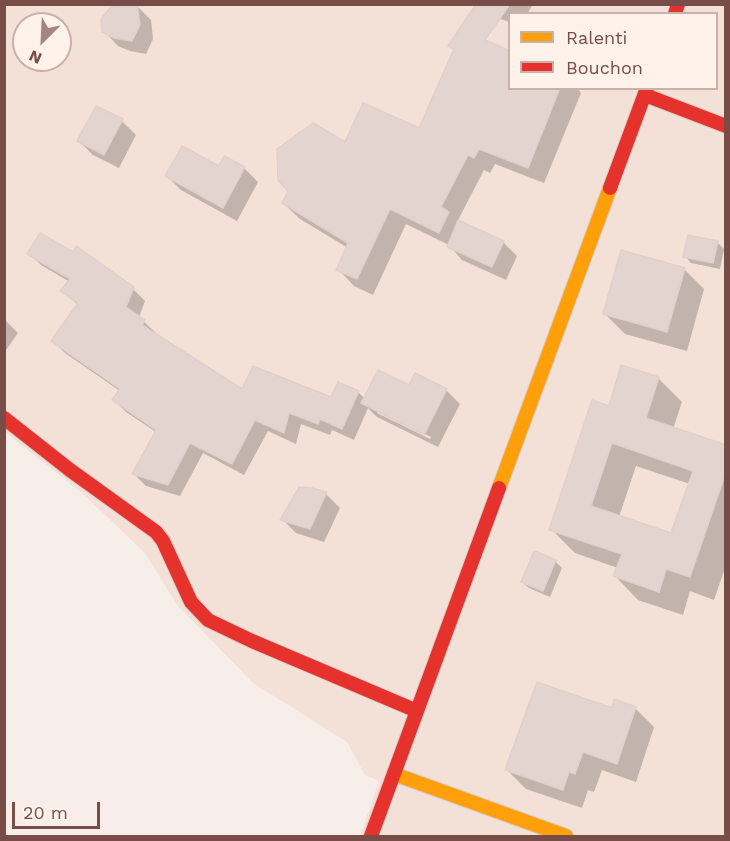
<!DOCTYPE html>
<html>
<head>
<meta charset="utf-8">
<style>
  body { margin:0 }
  #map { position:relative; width:730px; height:841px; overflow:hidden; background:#f8eee9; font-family:"Work Sans",sans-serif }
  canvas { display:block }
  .frame { position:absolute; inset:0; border:6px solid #784c47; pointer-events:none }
  .legend { position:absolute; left:508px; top:12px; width:210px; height:78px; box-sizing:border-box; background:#fff2eb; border:2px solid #c9b0a9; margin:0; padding:8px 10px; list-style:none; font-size:18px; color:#784c47 }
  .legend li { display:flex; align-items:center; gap:12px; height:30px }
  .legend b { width:30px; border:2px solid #c9b0a9 }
  .north { position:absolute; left:12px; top:12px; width:60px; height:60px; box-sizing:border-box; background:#fff2eb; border:2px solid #c9b0a9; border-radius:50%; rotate:204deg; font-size:16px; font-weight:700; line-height:24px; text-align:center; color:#784c47 }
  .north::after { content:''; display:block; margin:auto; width:21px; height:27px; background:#a58580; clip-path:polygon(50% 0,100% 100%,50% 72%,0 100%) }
  .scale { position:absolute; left:12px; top:802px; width:88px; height:27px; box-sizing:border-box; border:3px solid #784c47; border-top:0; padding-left:8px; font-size:18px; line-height:21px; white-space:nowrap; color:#784c47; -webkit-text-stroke:4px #fff2eb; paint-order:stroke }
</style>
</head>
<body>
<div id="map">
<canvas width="730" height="841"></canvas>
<div class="frame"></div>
<ul class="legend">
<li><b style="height:8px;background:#ff9f0a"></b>Ralenti</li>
<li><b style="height:8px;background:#e5322d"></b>Bouchon</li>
</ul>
<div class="north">N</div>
<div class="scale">20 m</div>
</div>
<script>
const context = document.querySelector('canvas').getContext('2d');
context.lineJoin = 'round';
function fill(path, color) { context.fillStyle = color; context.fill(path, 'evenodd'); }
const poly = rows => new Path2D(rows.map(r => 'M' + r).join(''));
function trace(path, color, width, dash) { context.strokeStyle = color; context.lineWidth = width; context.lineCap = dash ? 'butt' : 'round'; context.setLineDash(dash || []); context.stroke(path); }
fill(poly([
  [4,5,725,5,725,836,360,836,379,781,365,775,347,742,253,683,178,606,144,552,82,493,5,432],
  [510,14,716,14,716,88,510,88],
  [24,24,60,24,60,60,24,60]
]), '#f3e0d7');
fill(poly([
  [480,4,533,4,527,14,510,14,510,22,493,17],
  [137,6,151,20,153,39,146,54,130,51,118,46,104,31],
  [510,88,577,88,581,93,544,183,495,164,490,173,484,170,457,222,503,242,517,256,506,280,462,260,449,245,406,224,373,295,354,286,338,269,348,248,300,219,283,203,346,144,419,130],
  [122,121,136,135,119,168,93,155,79,141],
  [219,168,244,168,258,182,237,221,181,190,167,176],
  [717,242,724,249,720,269,691,263,685,256],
  [29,253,133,289,145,301,139,317,156,333,155,335,243,391,332,399,358,392,365,399,410,387,446,390,460,404,438,447,377,417,368,408,354,440,332,430,330,435,301,424,296,444,268,431,244,475,203,453,180,496,146,486,134,474,156,432,126,412,114,400,120,391,65,353,53,341,78,305,62,290,70,282,41,265],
  [377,410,431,437,430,439,377,413],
  [684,269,704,289,687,351,625,334,605,314],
  [4,319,18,333,4,353],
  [658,378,682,402,673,429,726,447,726,565,714,600,690,591,683,615,638,600,615,576,618,568,575,553,551,529,610,408],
  [636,466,690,484,672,535,619,517],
  [326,494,340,508,324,542,296,533,282,519],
  [555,561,562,568,550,597,529,588,522,582],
  [635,708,654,727,636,782,602,770,594,792,588,790,582,808,526,789,507,770,613,710]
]), '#0003');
const building = poly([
  [137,4,140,25,132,41,114,38,102,32,101,19,111,7,137,4],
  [476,4,510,4,485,40,510,51,510,88,560,88,528,168,479,149,474,158,468,155,441,207,449,212,439,233,390,209,357,279,336,270,348,243,282,203,288,191,278,180,277,149,313,123,345,142,363,103,419,128,454,49,448,46,476,4],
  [96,106,123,119,104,155,77,141,96,106],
  [182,146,219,166,224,156,245,167,223,208,165,176,182,146],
  [458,220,504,241,492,267,447,247,458,220],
  [40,233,73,252,76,246,134,287,126,307,145,320,142,325,242,389,253,366,331,397,338,382,359,391,342,429,320,419,318,424,289,413,284,433,255,420,232,464,190,443,168,485,132,474,156,430,112,400,120,389,51,341,78,303,60,291,70,279,27,254,40,233],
  [688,235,718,241,713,263,683,257,688,235],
  [621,250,685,268,667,332,603,314,621,250],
  [621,365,659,377,646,418,726,445,726,472,690,577,666,569,659,592,613,576,622,554,549,530,592,400,609,406,621,365],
  [612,443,693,471,671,533,591,506,612,443],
  [378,370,409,385,415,373,447,389,424,435,361,403,378,370],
  [299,487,312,488,327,492,310,529,280,520,299,487],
  [534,551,556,560,543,591,521,582,534,551],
  [537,682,612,708,614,699,636,707,617,764,583,752,575,774,569,772,563,790,505,770,537,682]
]);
fill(building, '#e4d4d0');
trace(building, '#e1cfcb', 1.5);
const slow = poly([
  [499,488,610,188],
  [394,774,566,836]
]);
const jam = poly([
  [675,14,678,4],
  [645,95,726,126],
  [610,188,647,88],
  [4,418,70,470,156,532,163,541,191,602,208,620,252,641,417,711],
  [371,836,499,488]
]);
trace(slow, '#d9cac7', 16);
trace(jam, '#d9cac7', 16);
trace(slow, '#ff9f0a', 14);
trace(jam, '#e5322d', 14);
</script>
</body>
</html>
